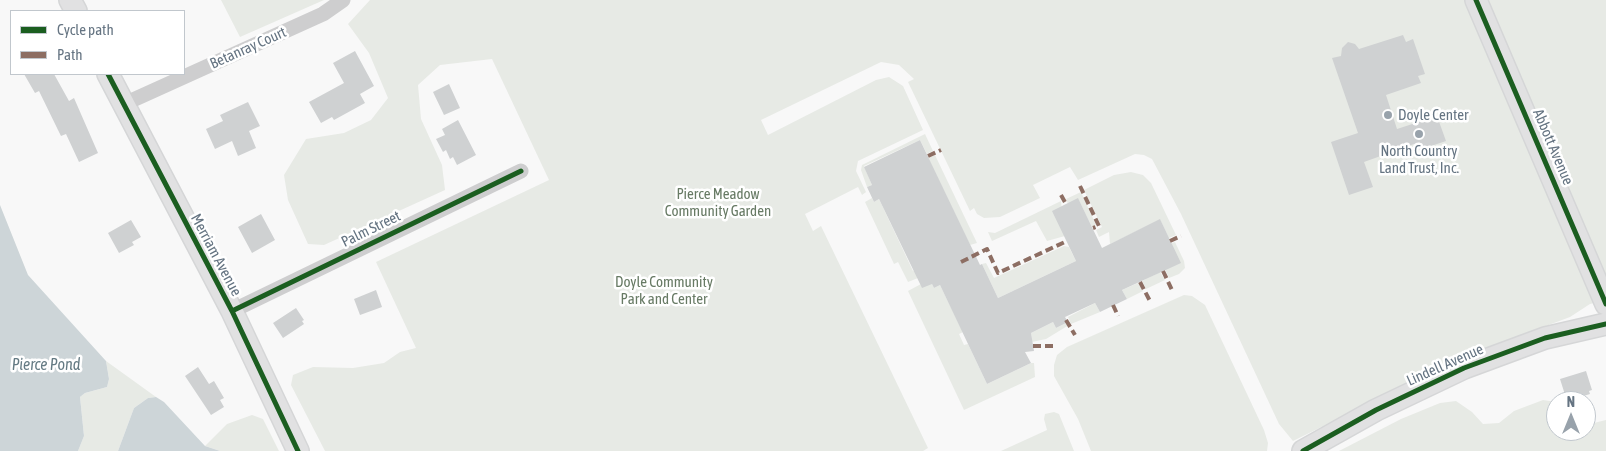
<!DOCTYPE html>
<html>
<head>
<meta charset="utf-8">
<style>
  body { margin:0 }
  #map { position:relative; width:1606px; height:451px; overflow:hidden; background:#f8f8f8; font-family:"Asap Condensed",sans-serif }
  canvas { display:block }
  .legend { position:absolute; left:10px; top:10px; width:175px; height:65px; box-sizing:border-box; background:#fff; border:1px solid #c1c7cd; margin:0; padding:6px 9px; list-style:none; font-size:15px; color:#657482 }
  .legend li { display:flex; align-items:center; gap:10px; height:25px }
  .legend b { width:25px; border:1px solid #c1c7cd }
  .north { position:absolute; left:1546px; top:391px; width:50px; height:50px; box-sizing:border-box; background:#fff; border:1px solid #c1c7cd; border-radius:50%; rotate:0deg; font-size:14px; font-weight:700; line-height:20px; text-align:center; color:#657482 }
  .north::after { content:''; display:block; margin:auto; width:18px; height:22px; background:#98a2ab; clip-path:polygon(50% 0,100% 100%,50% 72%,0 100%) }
</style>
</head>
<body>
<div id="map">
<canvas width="1606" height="451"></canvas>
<ul class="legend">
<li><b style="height:6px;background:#1b5e20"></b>Cycle path</li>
<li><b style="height:6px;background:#8d6e63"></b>Path</li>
</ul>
<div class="north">N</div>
</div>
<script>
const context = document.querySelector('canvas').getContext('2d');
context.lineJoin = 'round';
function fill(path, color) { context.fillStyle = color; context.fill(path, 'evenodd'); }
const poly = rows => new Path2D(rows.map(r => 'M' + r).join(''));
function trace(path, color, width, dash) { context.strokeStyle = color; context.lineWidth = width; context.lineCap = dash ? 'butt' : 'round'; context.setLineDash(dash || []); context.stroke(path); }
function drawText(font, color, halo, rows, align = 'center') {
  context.font = font + ' "Asap Condensed",sans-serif'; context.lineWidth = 5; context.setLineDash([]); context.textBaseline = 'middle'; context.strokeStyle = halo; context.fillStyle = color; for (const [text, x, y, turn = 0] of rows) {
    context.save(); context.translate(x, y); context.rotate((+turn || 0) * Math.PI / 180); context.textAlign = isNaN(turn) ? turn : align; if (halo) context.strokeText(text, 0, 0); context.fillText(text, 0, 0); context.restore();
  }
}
fill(poly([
  [221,0,324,0,240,37],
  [370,0,1606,0,1606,300,1590,304,1570,317,1463,357,1293,441,1279,424,1181,214,1152,159,1144,155,1135,154,1078,180,1070,167,1033,185,1040,198,1000,217,984,218,977,214,974,208,970,211,908,82,914,79,899,65,881,62,761,120,768,135,876,80,889,77,903,86,923,130,858,161,856,171,866,192,862,195,858,187,805,214,813,231,821,226,928,448,923,451,325,451,291,385,293,375,313,367,353,368,384,363,400,352,416,348,376,262,549,180,492,59,440,65,418,85,421,119,442,165,445,190,324,245,308,244,288,200,284,175,306,139,344,133,371,120,388,98,369,53,348,24],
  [925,134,933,151,927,154,920,140,864,166,872,185,867,187,861,170,862,165],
  [935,155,977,243,970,245,928,158],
  [1131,172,1143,175,1151,183,1176,235,1169,238,1160,220,1110,244,1109,232,1099,237,1096,230,1102,227,1084,190,1114,175],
  [1081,192,1096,225,1092,227,1078,199,1068,204,1066,199],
  [872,198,874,202,879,199,913,271,923,267,918,278,908,282,898,262,894,264,865,202],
  [1061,201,1065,236,1047,241,1036,221,992,241,988,232,995,233],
  [1175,242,1184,261,1185,268,1179,274,1169,278,1165,270,1172,243],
  [1064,246,1069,247,1076,261,998,298,982,264,986,263,994,278],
  [1160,272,1165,280,1146,289,1142,281],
  [1138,283,1143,291,1127,299,1122,290],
  [921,284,932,284,934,288,940,285,963,332,959,334,964,345,968,344,987,384,1031,363,1034,363,1035,377,964,410,908,291],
  [1184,295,1192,296,1205,305,1264,430,1268,443,1267,451,1091,451,1078,419,1054,376,1054,365,1057,355,1067,347],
  [1095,303,1100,312,1071,324,1068,317,1066,318],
  [1053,322,1056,328,1068,322,1069,325,1046,339,1032,342,1031,333],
  [106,361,156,397,148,398,134,408,118,451,78,451,84,436,80,397,85,393,107,387,109,379],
  [1543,400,1556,402,1556,431,1586,431,1586,425,1606,420,1606,451,1339,451,1401,419,1440,403,1456,401,1472,412,1483,424,1499,423,1514,411],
  [1054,412,1059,414,1074,451,1001,451,1047,430,1044,419,1045,414],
  [252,415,263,419,279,451,220,451,205,446,227,424]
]), '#e7eae5');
fill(poly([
  [0,205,28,275,106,361,109,379,107,387,85,393,80,397,84,436,78,451,0,451],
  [156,397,164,402,205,446,220,451,118,451,134,408,148,398]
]), '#cdd5d8');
fill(poly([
  [1403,35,1406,42,1413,39,1425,74,1418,76,1421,83,1386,95,1397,129,1437,116,1446,141,1416,151,1414,144,1364,162,1373,187,1349,195,1331,142,1358,133,1332,58,1341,56,1342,48,1348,42,1355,44,1359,49],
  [355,51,374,86,360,94,365,103,334,120,332,117,321,123,309,102,344,83,333,63],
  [24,74,54,74,69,101,74,98,98,153,79,162,66,134,61,136,58,130,39,91,35,93],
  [449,84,460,108,444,115,433,92],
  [248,102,260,126,249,131,256,148,238,156,232,141,215,149,206,129,223,121,220,115],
  [458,120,476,155,457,165,453,157,450,159,446,150,443,152,436,139,445,135,442,129],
  [920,140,980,265,982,264,998,298,1076,261,1052,211,1078,198,1102,248,1160,219,1181,263,1122,290,1127,299,1100,312,1095,303,1065,317,1068,322,1056,328,1053,322,1031,333,1034,351,1025,352,1031,363,987,384,940,285,934,288,932,284,922,288,879,199,874,202,867,187,872,185,864,167],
  [261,214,275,240,252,253,238,227],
  [131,220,141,237,132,242,134,245,119,253,108,233],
  [376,290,382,307,360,315,354,299],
  [296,308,304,320,302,321,304,324,283,338,273,323],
  [198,367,209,384,214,381,224,398,220,400,224,407,211,415,185,376],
  [1586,371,1592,390,1589,391,1590,394,1567,401,1560,379]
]), '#cfd1d2');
const secondary = poly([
  [70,0,76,11],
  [1476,0,1606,304],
  [108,74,232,311,298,451],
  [1303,451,1376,410,1464,368,1545,338,1606,324]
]);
trace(secondary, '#d5d6d7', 24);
trace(poly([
  [124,104,323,14,343,0],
  [232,311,521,171]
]), '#cececf', 15);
trace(secondary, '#e1e1e2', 21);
trace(poly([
  [928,156,941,150],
  [1080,186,1099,226,1093,228],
  [1061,195,1066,204],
  [1170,241,1181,236],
  [961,262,987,249,998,273,1067,241],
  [1163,271,1172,290],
  [1140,282,1150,301],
  [1113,305,1118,316],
  [1066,320,1075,335],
  [1033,346,1055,346]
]), '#8d6e63', 4, [8, 4]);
trace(poly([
  [1476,0,1606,304],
  [108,74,232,311,298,451],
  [232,311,521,171],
  [1303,451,1376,410,1464,368,1545,338,1606,324]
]), '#1b5e20', 5);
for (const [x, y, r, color] of [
  [1388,115,5,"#98a2ab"],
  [1419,134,5,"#98a2ab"]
]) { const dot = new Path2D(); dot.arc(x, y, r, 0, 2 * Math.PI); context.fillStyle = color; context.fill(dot); trace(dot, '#fff', 2); }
drawText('15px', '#657482', '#fff', [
  ["Betanray Court",248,48,-24],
  ["Abbott Avenue",1553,147,67],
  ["Palm Street",371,229,-26],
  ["Merriam Avenue",216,255,62],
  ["Lindell Avenue",1445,365,-24]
]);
drawText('15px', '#657482', '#fff', [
  ["Doyle Center",1398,115],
  ["North Country",1419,151,"center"],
  ["Land Trust, Inc.",1419,168,"center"]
], 'left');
drawText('15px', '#677a64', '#fff', [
  ["Pierce Meadow",718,194],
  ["Community Garden",718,211],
  ["Doyle Community",664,282],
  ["Park and Center",664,299]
]);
drawText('italic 16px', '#647a83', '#fff', [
  ["Pierce Pond",46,365]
]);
</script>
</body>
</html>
